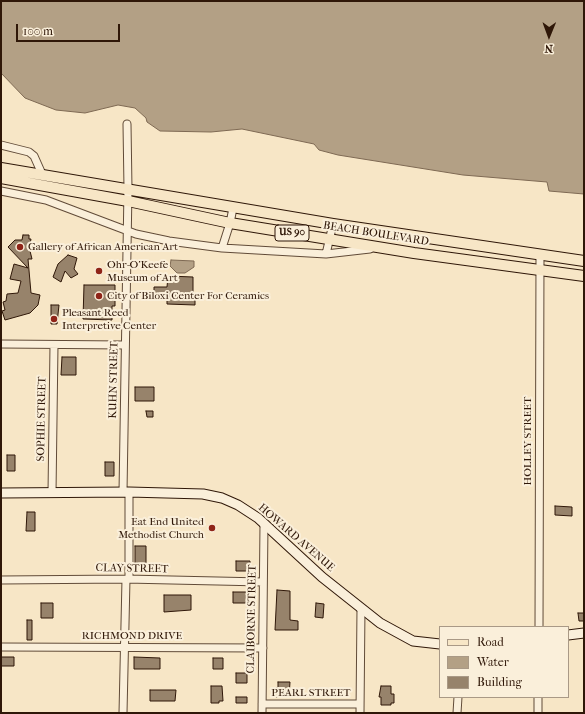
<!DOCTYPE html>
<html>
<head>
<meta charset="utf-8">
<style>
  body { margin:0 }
  #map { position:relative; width:585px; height:714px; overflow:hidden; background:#f7e6c6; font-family:"IM FELL French Canon",serif }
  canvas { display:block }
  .frame { position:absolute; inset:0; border:2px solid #2f1708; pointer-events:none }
  .legend { position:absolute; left:439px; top:626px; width:130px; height:72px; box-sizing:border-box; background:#faefda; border:1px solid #a99986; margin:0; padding:5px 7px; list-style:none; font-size:12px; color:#2f1708 }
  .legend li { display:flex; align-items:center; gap:8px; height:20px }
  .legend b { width:20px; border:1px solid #a99986 }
  .north { position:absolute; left:529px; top:16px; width:40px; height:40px; -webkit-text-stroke:3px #faefda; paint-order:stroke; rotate:181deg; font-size:11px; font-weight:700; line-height:16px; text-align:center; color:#2f1708 }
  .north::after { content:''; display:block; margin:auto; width:14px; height:18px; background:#2f1708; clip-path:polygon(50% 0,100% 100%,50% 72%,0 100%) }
  .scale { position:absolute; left:16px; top:24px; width:104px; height:18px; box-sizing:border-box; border:2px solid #2f1708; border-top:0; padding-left:5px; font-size:12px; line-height:14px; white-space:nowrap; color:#2f1708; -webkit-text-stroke:3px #faefda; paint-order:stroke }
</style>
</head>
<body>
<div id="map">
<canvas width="585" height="714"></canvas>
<div class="frame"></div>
<ul class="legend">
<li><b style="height:5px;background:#f7e6c6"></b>Road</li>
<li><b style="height:11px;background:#b3a085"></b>Water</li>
<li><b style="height:11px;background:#97836b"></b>Building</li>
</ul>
<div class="north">N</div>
<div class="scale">100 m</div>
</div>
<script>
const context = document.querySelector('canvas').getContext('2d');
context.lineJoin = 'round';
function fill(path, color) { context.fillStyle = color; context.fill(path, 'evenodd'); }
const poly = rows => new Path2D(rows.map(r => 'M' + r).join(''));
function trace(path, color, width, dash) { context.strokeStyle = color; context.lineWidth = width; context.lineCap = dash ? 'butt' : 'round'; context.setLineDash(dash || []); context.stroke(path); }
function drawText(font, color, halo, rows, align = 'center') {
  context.font = font + ' "IM FELL French Canon",serif'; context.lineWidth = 4; context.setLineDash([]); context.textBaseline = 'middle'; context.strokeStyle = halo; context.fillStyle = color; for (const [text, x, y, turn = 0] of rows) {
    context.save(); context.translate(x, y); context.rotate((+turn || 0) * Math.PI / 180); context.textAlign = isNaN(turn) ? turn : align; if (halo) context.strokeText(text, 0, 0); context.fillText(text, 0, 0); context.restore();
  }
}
const water = poly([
  [1,1,584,1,584,194,549,191,547,182,463,175,338,155,319,150,314,144,242,129,211,132,160,131,147,122,146,118,135,108,118,105,85,113,56,110,25,98,1,73,1,1],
  [171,260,194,261,194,267,185,273,177,273,170,266,171,260]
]);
fill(water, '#b3a085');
trace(water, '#7e6953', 1);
const building = poly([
  [23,235,29,235,29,239,31,239,30,244,33,249,30,251,32,259,28,259,31,293,40,295,38,305,30,313,5,320,2,311,5,310,3,302,6,301,7,294,18,293,21,281,10,279,14,264,28,268,8,247,15,240,22,240,23,235],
  [68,255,77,258,74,269,78,274,71,278,65,271,61,282,53,277,58,264,68,255],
  [168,276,193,277,193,295,195,295,195,305,167,304,167,299,154,298,154,287,167,287,168,276],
  [84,285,115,285,115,306,112,306,112,320,83,319,84,285],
  [51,305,59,305,57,324,51,324,51,305],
  [62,357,76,357,76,375,61,375,62,357],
  [135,387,154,387,154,401,135,401,135,387],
  [146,411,153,411,153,417,147,417,146,411],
  [7,455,15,455,15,471,7,471,7,455],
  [105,462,114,462,114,476,105,476,105,462],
  [555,506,572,507,572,516,555,515,555,506],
  [27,512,35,512,35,531,26,531,27,512],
  [135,546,146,546,146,565,135,565,135,546],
  [236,561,250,561,250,571,236,571,236,561],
  [277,590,290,591,290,620,298,621,298,630,275,630,277,590],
  [233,592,248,592,248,603,233,603,233,592],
  [164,595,191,595,191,610,164,612,164,595],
  [41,603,53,603,53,618,41,618,41,603],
  [316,603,324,604,323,618,315,617,316,603],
  [578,613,584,613,584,621,579,621,578,613],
  [27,620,32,620,32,640,27,640,27,620],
  [1,657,14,657,14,666,1,666,1,657],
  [134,657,160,658,160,669,134,669,134,657],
  [213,658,223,658,223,669,213,669,213,658],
  [236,673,247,673,247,683,236,683,236,673],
  [278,682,290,682,289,697,272,697,272,688,278,688,278,682],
  [211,686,222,686,223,701,219,701,219,703,211,703,211,686],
  [381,686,391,686,391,694,394,694,394,703,391,703,391,705,381,705,381,697,379,697,381,686],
  [150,690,176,690,175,701,150,701,150,690],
  [236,697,247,697,247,703,236,703,236,697]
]);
fill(building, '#97836b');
trace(building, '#2f1708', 1);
const minor = poly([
  [1,145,29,152,34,156,42,174],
  [1,191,46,200,136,234,169,241,222,248,326,254,370,249],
  [222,248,230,223,233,208],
  [326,254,333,224],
  [1,344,125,345],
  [123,492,128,189,127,124],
  [52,493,54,345],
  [129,579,129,492],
  [1,580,126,579,263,582],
  [539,627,540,254],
  [1,647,263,648],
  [262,704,360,704],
  [123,713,126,579],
  [262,713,264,524],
  [360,713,361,608],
  [457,713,458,697],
  [538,713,538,697]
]);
const secondary = poly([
  [1,493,129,492,203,494,222,498,238,505,258,518,322,577,380,623,413,641,440,644],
  [568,635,584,633]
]);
const primary = poly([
  [1,168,333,224,584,261],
  [1,178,128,201,230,223,414,253,584,276]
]);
trace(minor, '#614b38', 9);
trace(secondary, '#2f1708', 11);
trace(primary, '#2f1708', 12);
trace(minor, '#faefda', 7);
trace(secondary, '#faefda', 9);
trace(primary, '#f7e6c6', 10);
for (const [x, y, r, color] of [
  [20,247,4,"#8f2418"],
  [99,271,4,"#8f2418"],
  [99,296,4,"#8f2418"],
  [54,319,4,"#8f2418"],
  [212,528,4,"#8f2418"]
]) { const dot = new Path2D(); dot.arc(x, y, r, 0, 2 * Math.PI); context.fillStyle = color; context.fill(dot); trace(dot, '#faefda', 1.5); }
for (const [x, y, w] of [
  [292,233,34]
]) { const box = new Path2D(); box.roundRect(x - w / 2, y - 8, w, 16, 3); context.fillStyle = '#faefda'; context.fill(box); trace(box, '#2f1708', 1); }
drawText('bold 10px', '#2f1708', null, [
  ["US 90",292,233]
]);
drawText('11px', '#2f1708', '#faefda', [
  ["BEACH BOULEVARD",376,234,9],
  ["KUHN STREET",114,380,-89],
  ["SOPHIE STREET",42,419,-89],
  ["HOLLEY STREET",528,441,-90],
  ["HOWARD AVENUE",296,538,41],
  ["CLAY STREET",132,569,1],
  ["CLAIBORNE STREET",252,619,-89],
  ["RICHMOND DRIVE",132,636],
  ["PEARL STREET",311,693]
]);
drawText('11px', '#2f1708', '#faefda', [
  ["Gallery of African American Art",28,247],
  ["Ohr-O’Keefe",107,265],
  ["Museum of Art",107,278],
  ["City of Biloxi Center For Ceramics",107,296],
  ["Pleasant Reed",62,313],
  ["Interpretive Center",62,326],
  ["Eat End United",204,522,"right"],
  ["Methodist Church",204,535,"right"]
], 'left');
</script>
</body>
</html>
